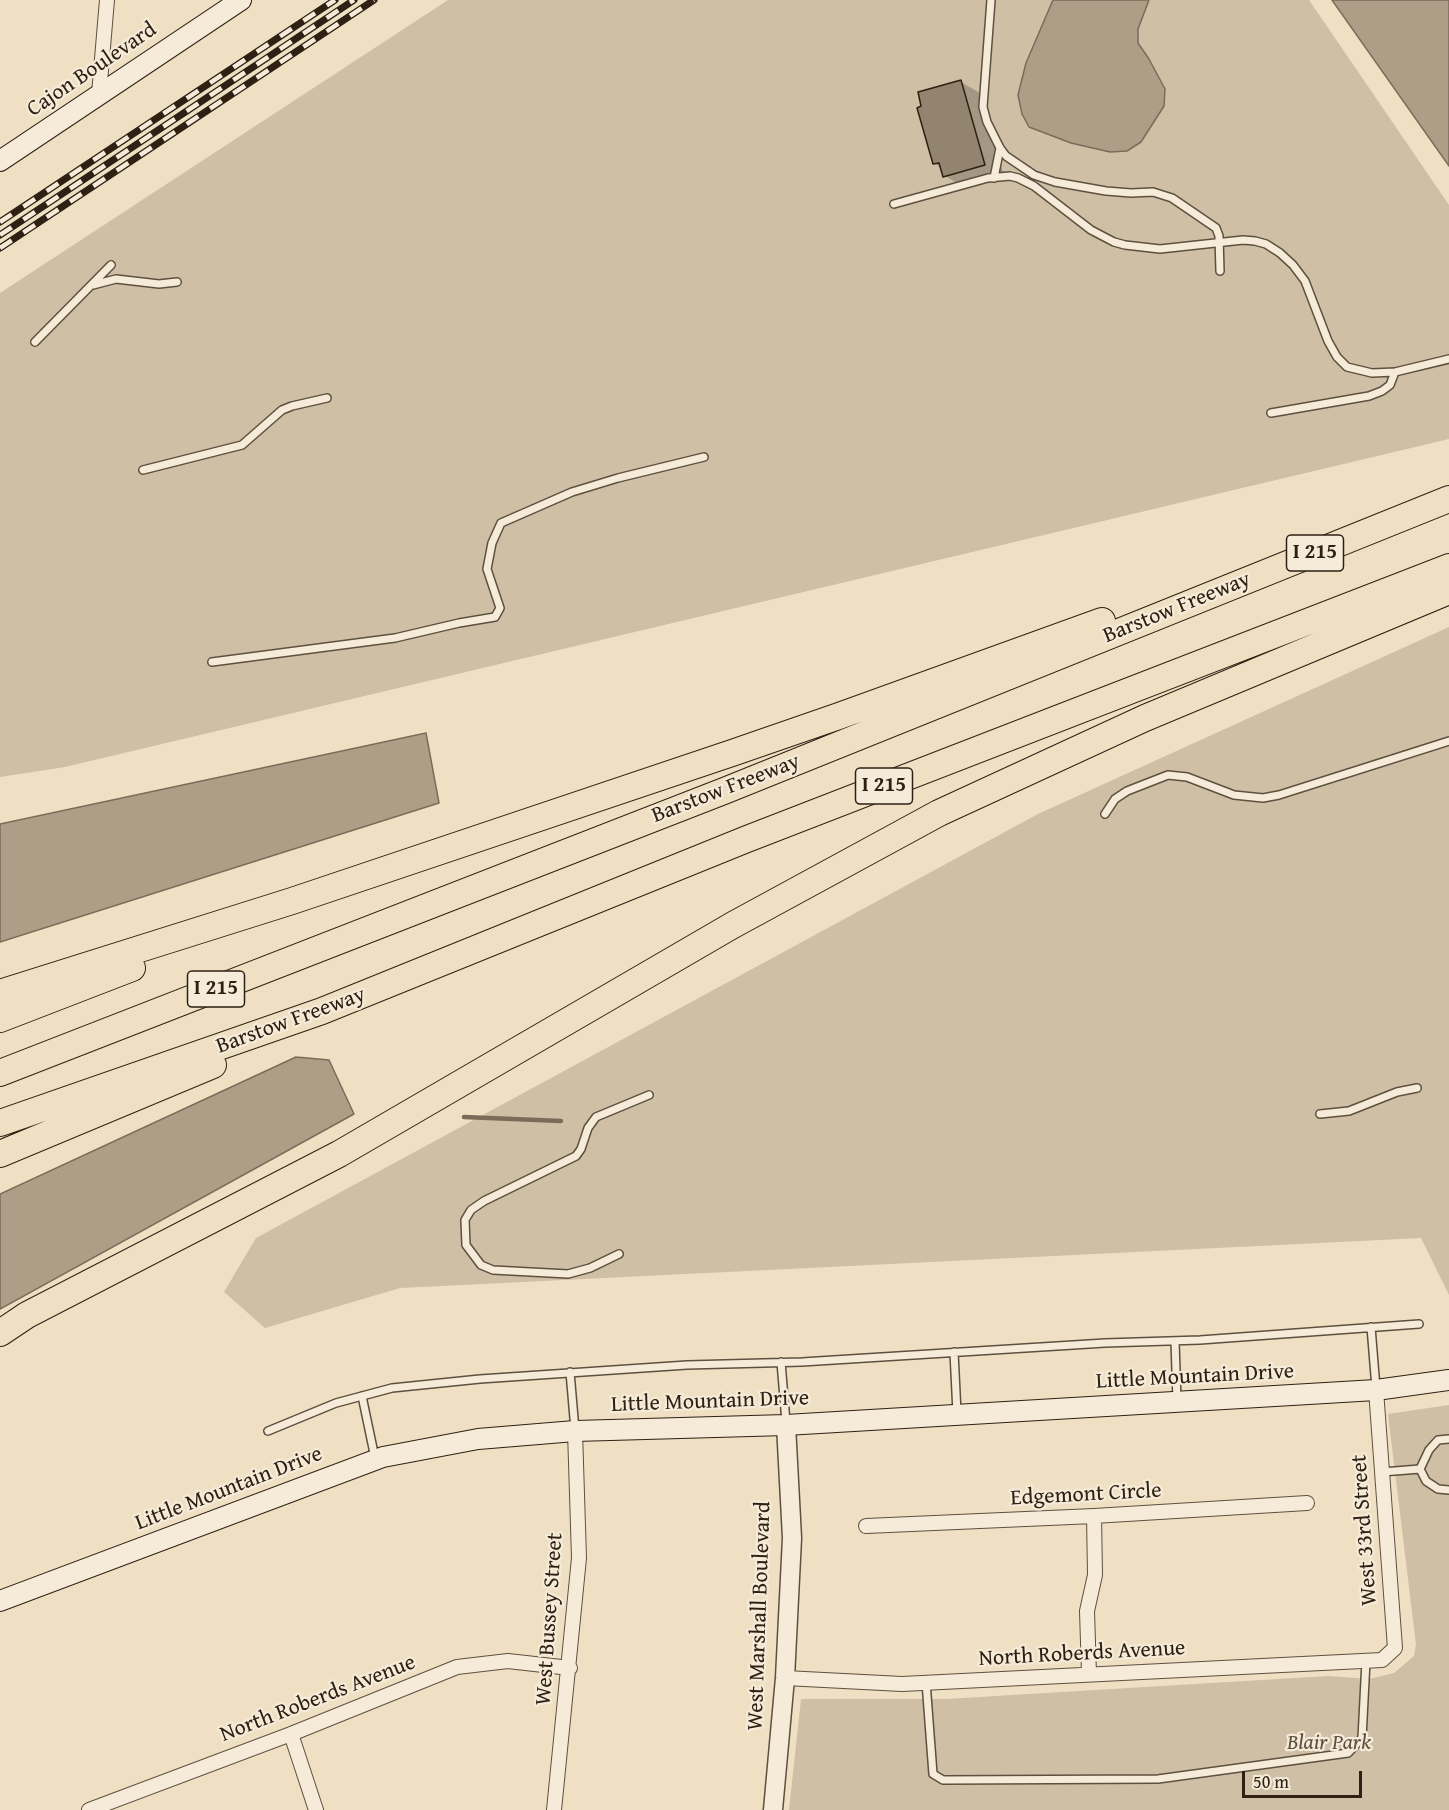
<!DOCTYPE html>
<html>
<head>
<meta charset="utf-8">
<style>
  body { margin:0 }
  #map { position:relative; width:1449px; height:1810px; overflow:hidden; background:#efe0c3; font-family:"Gentium Book Plus",serif }
  canvas { display:block }
  .scale { position:absolute; left:1242px; top:1771px; width:120px; height:27px; box-sizing:border-box; border:3px solid #2e2013; border-top:0; padding-left:8px; font-size:18px; line-height:21px; white-space:nowrap; color:#2e2013; -webkit-text-stroke:4px #f5ebd8; paint-order:stroke }
</style>
</head>
<body>
<div id="map">
<canvas width="1449" height="1810"></canvas>
<div class="scale">50 m</div>
</div>
<script>
const context = document.querySelector('canvas').getContext('2d');
context.lineJoin = 'round';
function fill(path, color) { context.fillStyle = color; context.fill(path, 'evenodd'); }
const poly = rows => new Path2D(rows.map(r => 'M' + r).join(''));
function trace(path, color, width, dash) { context.strokeStyle = color; context.lineWidth = width; context.lineCap = dash ? 'butt' : 'round'; context.setLineDash(dash || []); context.stroke(path); }
function drawText(font, color, halo, rows, align = 'center') {
  context.font = font + ' "Gentium Book Plus",serif'; context.lineWidth = 4.5; context.setLineDash([]); context.textBaseline = 'middle'; context.strokeStyle = halo; context.fillStyle = color; for (const [text, x, y, turn = 0] of rows) {
    context.save(); context.translate(x, y); context.rotate((+turn || 0) * Math.PI / 180); context.textAlign = isNaN(turn) ? turn : align; if (halo) context.strokeText(text, 0, 0); context.fillText(text, 0, 0); context.restore();
  }
}
fill(poly([
  [448,0,1309,0,1449,205,1449,439,65,767,0,777,0,293],
  [1449,627,1449,1295,1421,1238,400,1288,265,1328,224,1292,256,1238,1038,814],
  [1449,1405,1449,1810,789,1810,801,1699,946,1699,1328,1676,1369,1679,1394,1673,1414,1656,1416,1645,1388,1414]
]), '#cebfa5');
const water = poly([
  [1053,0,1149,0,1138,29,1138,43,1149,59,1165,89,1164,106,1141,142,1127,151,1110,152,1071,143,1029,127,1022,114,1018,95,1026,63,1053,0],
  [1332,0,1449,0,1449,166,1332,0],
  [426,733,439,803,0,942,0,824,426,733],
  [296,1057,329,1060,354,1114,0,1309,0,1194,296,1057]
]);
fill(water, '#ad9f87');
trace(water, '#7a6c59', 1.5);
fill(poly([
  [961,82,980,93,1004,176,964,187,945,176,942,168,934,163]
]), '#0003');
trace(poly([
  [464,1117,561,1121]
]), '#7a6c59', 4.5);
const building = poly([
  [961,80,985,165,943,177,939,163,933,164,917,108,921,106,918,92,961,80]
]);
fill(building, '#92846f');
trace(building, '#2e2013', 1.5);
const service = poly([
  [991,0,983,107,987,122,1000,148,1006,156,1034,175,1055,182,1106,191,1131,193,1153,192,1172,198,1216,228,1219,236,1220,271],
  [994,178,1000,148],
  [894,204,988,178,1010,176,1018,178,1034,186,1091,230,1114,242,1125,245,1160,249,1243,240,1255,241,1266,244,1280,253,1293,265,1305,281,1328,341,1337,357,1347,367,1372,373,1395,372,1449,359],
  [93,285,116,279,159,284,177,282],
  [35,342,111,265],
  [1271,413,1369,396,1382,391,1390,385,1395,372],
  [143,470,242,445,282,410,292,406,327,398],
  [212,662,395,638,459,623,495,617,500,608,487,569,492,543,501,523,572,492,618,478,704,457],
  [1105,814,1115,799,1127,791,1168,775,1187,777,1234,795,1263,798,1279,795,1449,741],
  [1320,1114,1349,1111,1397,1092,1417,1088],
  [619,1254,590,1268,568,1274,493,1270,481,1265,466,1245,465,1220,471,1210,484,1201,576,1156,581,1149,588,1128,596,1117,649,1095],
  [1371,1327,1376,1388],
  [1175,1341,1177,1401],
  [954,1352,957,1413],
  [781,1362,786,1422],
  [570,1372,575,1430],
  [362,1396,375,1458],
  [268,1431,336,1403,392,1388,480,1379,687,1365,802,1362,1105,1343,1200,1340,1419,1324],
  [1420,1469,1429,1450,1438,1440,1449,1439],
  [1420,1469,1426,1481,1438,1489,1449,1490],
  [1382,1472,1420,1469],
  [926,1682,933,1774,943,1780,1158,1779,1348,1753,1362,1738,1366,1661]
]);
const minor = poly([
  [99,94,107,0],
  [866,1526,1094,1516,1307,1503],
  [1089,1674,1087,1611,1095,1575,1094,1516],
  [785,1678,902,1684,1382,1660,1395,1648,1376,1390],
  [291,1734,316,1810],
  [89,1810,291,1734,457,1667,508,1661,570,1668],
  [554,1810,579,1558,575,1431]
]);
const tertiary = poly([
  [773,1810,785,1678,792,1538,786,1425]
]);
const secondary = poly([
  [0,161,241,0],
  [0,1601,383,1457,478,1439,575,1431,786,1425,1376,1390,1449,1380]
]);
const motorway = poly([
  [0,993,292,901,732,753,839,716,1102,621],
  [0,1019,132,968],
  [0,1073,724,791,1449,499],
  [0,1123,322,1011,747,839,1449,567],
  [0,1154,213,1065],
  [0,1333,27,1315,339,1154,733,925,939,813,1145,718,1449,591]
]);
trace(service, '#5e503f', 10);
trace(minor, '#5e503f', 16);
trace(tertiary, '#5e503f', 21);
trace(secondary, '#2e2013', 22);
trace(motorway, '#2e2013', 28);
trace(service, '#f5ebd8', 7);
trace(minor, '#f5ebd8', 14);
trace(tertiary, '#f5ebd8', 18);
trace(secondary, '#f5ebd8', 20);
trace(motorway, '#efe0c3', 26);
const rail = poly([
  [0,222,335,0],
  [0,235,354,0],
  [0,248,374,0]
]);
trace(rail, '#2e2013', 7);
trace(rail, '#f5ebd8', 4.5, [14]);
for (const [x, y, w] of [
  [1315,553,57],
  [884,786,57],
  [216,989,57]
]) { const box = new Path2D(); box.roundRect(x - w / 2, y - 18, w, 36, 4.5); context.fillStyle = '#f5ebd8'; context.fill(box); trace(box, '#2e2013', 1.5); }
drawText('bold 21px', '#2e2013', null, [
  ["I 215",1315,553],
  ["I 215",884,786],
  ["I 215",216,989]
]);
drawText('22px', '#2e2013', '#f5ebd8', [
  ["Cajon Boulevard",92,70,-34],
  ["Barstow Freeway",1177,608,-22],
  ["Barstow Freeway",726,789,-21],
  ["Barstow Freeway",291,1021,-20],
  ["Little Mountain Drive",1195,1377,-3],
  ["Little Mountain Drive",710,1402,-2],
  ["Little Mountain Drive",229,1489,-21],
  ["Edgemont Circle",1086,1495,-3],
  ["West 33rd Street",1365,1530,-94],
  ["West Marshall Boulevard",760,1616,-88],
  ["West Bussey Street",550,1619,-86],
  ["North Roberds Avenue",1082,1654,-3],
  ["North Roberds Avenue",318,1699,-21]
]);
drawText('italic 22px', '#5e503f', '#f5ebd8', [
  ["Blair Park",1329,1743]
]);
</script>
</body>
</html>
